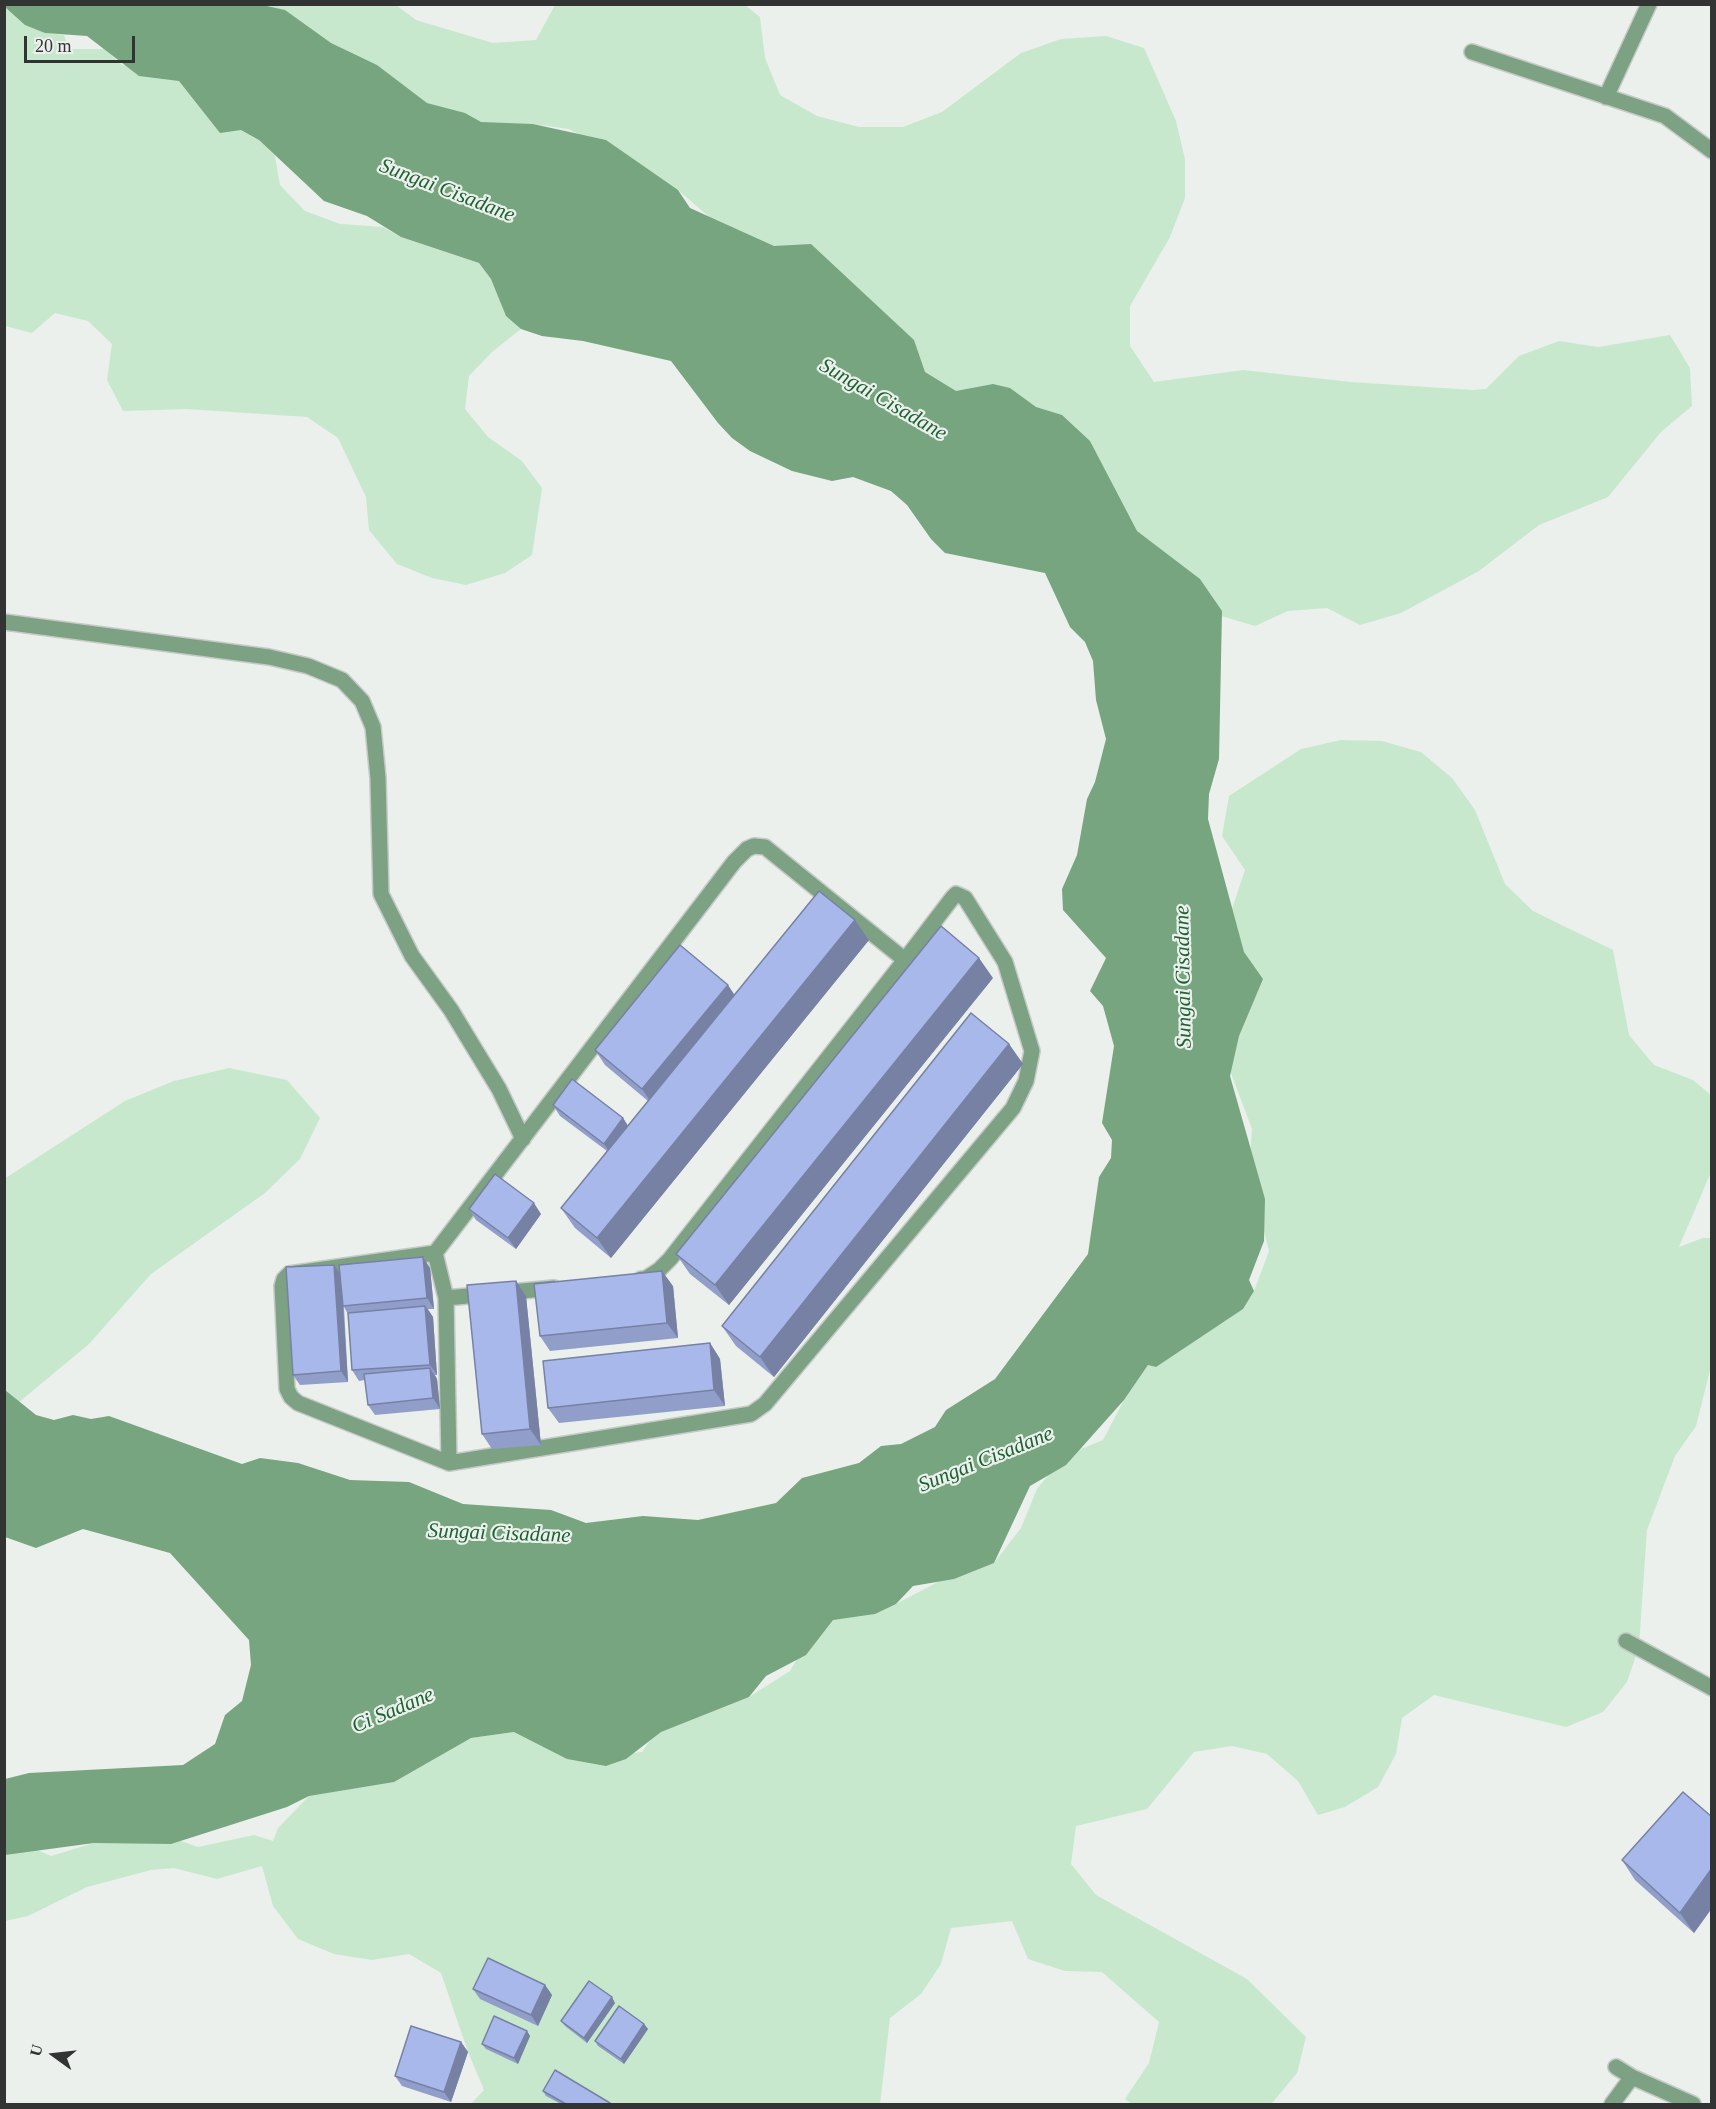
<!DOCTYPE html>
<html>
<head>
<meta charset="utf-8">
<style>
  body { margin:0 }
  #map { position:relative; width:1716px; height:2109px; overflow:hidden; background:#ebf0ec; font-family:"Times New Roman",serif }
  canvas { display:block }
  .frame { position:absolute; inset:0; border:6px solid #323433; pointer-events:none }
  .north { position:absolute; left:24px; top:2025px; width:60px; height:60px; -webkit-text-stroke:4px #ebf0ec; paint-order:stroke; rotate:285deg; font-size:16px; font-weight:700; line-height:24px; text-align:center; color:#323433 }
  .north::after { content:''; display:block; margin:auto; width:21px; height:27px; background:#323433; clip-path:polygon(50% 0,100% 100%,50% 72%,0 100%) }
  .scale { position:absolute; left:24px; top:36px; width:111px; height:27px; box-sizing:border-box; border:3px solid #323433; border-top:0; padding-left:8px; font-size:18px; line-height:21px; white-space:nowrap; color:#323433; -webkit-text-stroke:4px #ebf0ec; paint-order:stroke }
</style>
</head>
<body>
<div id="map">
<canvas width="1716" height="2109"></canvas>
<div class="frame"></div>
<div class="north">U</div>
<div class="scale">20 m</div>
</div>
<script>
const context = document.querySelector('canvas').getContext('2d');
context.lineJoin = 'round';
function fill(path, color) { context.fillStyle = color; context.fill(path, 'evenodd'); }
const poly = rows => new Path2D(rows.map(r => 'M' + r).join(''));
function trace(path, color, width, dash) { context.strokeStyle = color; context.lineWidth = width; context.lineCap = dash ? 'butt' : 'round'; context.setLineDash(dash || []); context.stroke(path); }
function drawText(font, color, halo, rows, align = 'center') {
  context.font = font + ' "Times New Roman",serif'; context.lineWidth = 4.5; context.setLineDash([]); context.textBaseline = 'middle'; context.strokeStyle = halo; context.fillStyle = color; for (const [text, x, y, turn = 0] of rows) {
    context.save(); context.translate(x, y); context.rotate((+turn || 0) * Math.PI / 180); context.textAlign = isNaN(turn) ? turn : align; if (halo) context.strokeText(text, 0, 0); context.fillText(text, 0, 0); context.restore();
  }
}
fill(poly([
  [4,5,45,33,64,35,69,49,105,49,122,65,206,84,275,156,280,185,305,211,340,224,383,227,401,237,479,263,491,279,521,329,492,352,469,376,465,409,488,437,522,461,542,488,532,555,505,573,466,585,432,578,397,564,369,530,366,497,338,438,307,417,187,409,123,411,107,380,112,344,88,321,55,313,32,333,5,326],
  [262,5,396,5,416,20,493,43,536,40,555,5,745,5,760,17,765,58,780,95,817,116,859,127,903,127,942,112,1021,53,1061,39,1106,36,1144,48,1176,121,1185,159,1185,198,1170,237,1130,306,1130,346,1154,382,1243,370,1351,382,1473,390,1486,389,1519,356,1559,341,1598,347,1670,335,1690,368,1692,406,1661,432,1608,497,1539,525,1479,571,1401,613,1360,625,1327,608,1288,611,1255,626,1218,615,951,399,736,240,678,190,569,129,533,124,498,130,427,103],
  [1341,740,1382,741,1421,752,1452,778,1475,810,1505,884,1533,911,1613,950,1629,1035,1654,1065,1693,1080,1711,1095,1711,1172,1679,1247,1703,1238,1711,1238,1711,1366,1696,1426,1675,1456,1647,1530,1639,1646,1627,1682,1603,1712,1566,1727,1434,1695,1402,1718,1396,1754,1378,1787,1345,1807,1318,1815,1298,1781,1267,1754,1232,1746,1194,1752,1147,1809,1076,1826,1071,1864,1096,1895,1247,1979,1306,2037,1297,2073,1273,2102,1269,2104,1132,2104,1125,2099,1149,2063,1159,2022,1102,1972,1065,1971,1028,1959,1012,1921,951,1928,941,1964,921,1994,890,2018,880,2104,471,2104,484,2090,468,2052,441,1973,409,1954,372,1960,334,1954,298,1939,273,1906,262,1866,217,1879,174,1868,151,1870,87,1887,28,1916,5,1921,5,1846,15,1840,51,1856,94,1843,109,1831,147,1829,198,1847,254,1835,273,1841,278,1828,309,1796,471,1738,514,1732,596,1757,642,1752,668,1714,749,1697,790,1671,813,1632,851,1608,896,1604,953,1574,994,1563,1021,1528,1037,1489,1064,1456,1103,1440,1124,1400,1148,1365,1225,1321,1254,1291,1269,1251,1249,1170,1252,1129,1223,1052,1234,952,1231,912,1245,870,1222,836,1229,796,1301,749],
  [229,1068,287,1080,320,1118,300,1159,265,1193,151,1274,89,1344,18,1403,5,1390,4,1179,125,1101,174,1081]
]), '#c7e8cc');
fill(poly([
  [5,4,262,5,285,10,331,43,377,65,427,103,465,113,481,122,533,124,606,140,678,190,690,208,774,246,811,244,914,340,925,372,956,391,993,384,1010,388,1036,407,1062,415,1090,441,1137,531,1200,579,1222,611,1219,759,1209,794,1208,819,1244,952,1263,979,1239,1036,1230,1076,1265,1199,1264,1241,1249,1280,1254,1291,1243,1309,1156,1367,1148,1365,1124,1400,1066,1465,1030,1486,994,1563,954,1579,913,1586,896,1604,875,1614,833,1620,806,1655,766,1676,749,1697,661,1732,626,1759,606,1766,567,1759,514,1732,471,1738,394,1782,309,1796,287,1807,171,1844,94,1843,5,1855,5,1779,29,1773,183,1765,215,1744,225,1715,242,1701,251,1665,249,1640,170,1553,83,1529,36,1548,5,1537,5,1390,36,1415,54,1420,73,1415,91,1419,109,1416,242,1464,260,1458,298,1463,350,1480,409,1482,463,1504,551,1510,586,1523,643,1516,698,1520,776,1503,802,1478,859,1463,881,1446,901,1444,935,1427,946,1410,995,1379,1088,1254,1099,1177,1111,1158,1112,1140,1102,1123,1114,1046,1103,1006,1090,991,1106,958,1063,910,1062,889,1077,855,1087,799,1095,782,1106,739,1096,700,1093,661,1085,642,1070,627,1045,573,945,553,931,539,907,505,891,491,853,477,832,481,792,471,750,451,732,438,718,423,671,361,583,341,542,336,521,329,506,316,491,279,479,263,401,237,367,216,324,201,259,140,241,130,220,133,179,81,139,76,87,36,45,33,25,25,5,7]
]), '#77a57f');
const minor = poly([
  [1472,52,1665,116,1712,151],
  [1606,97,1649,4],
  [4,622,269,657,308,666,342,680,362,701,373,727,378,778,381,894,412,956,451,1010,499,1089,523,1139],
  [435,1253,446,1298,449,1463],
  [641,1279,645,1279,659,1270,670,1259,905,960,953,897,956,894,965,898,1005,962,1032,1051,1026,1081,1013,1108,765,1404,751,1414,449,1463,298,1403,291,1397,287,1389,282,1286,284,1279,289,1274,435,1253,734,862,747,849,754,846,765,847,905,960],
  [446,1298,554,1288],
  [1626,1641,1712,1688],
  [1616,2067,1632,2077,1693,2104],
  [1612,2104,1632,2077]
]);
trace(minor, '#c6cac7', 18);
trace(minor, '#7da283', 15);
fill(poly([
  [855,920,869,940,611,1258,575,1228,561,1208,607,1151,560,1116,553,1105,623,1118,628,1126,648,1101,605,1065,595,1050,735,995],
  [993,978,729,1305,690,1274,676,1254],
  [1009,1044,1023,1064,774,1377,736,1346,722,1326],
  [469,1209,541,1214,516,1249,476,1220],
  [430,1268,434,1309,428,1309,433,1317,437,1375,435,1375,437,1379,440,1409,375,1415,368,1405,365,1380,359,1381,352,1370,348,1314,344,1307,348,1382,300,1385,293,1375,340,1272],
  [516,1281,526,1296,541,1445,492,1449,482,1434],
  [673,1286,678,1338,550,1351,540,1336],
  [710,1343,720,1359,725,1406,559,1423,548,1408],
  [1712,1817,1712,1908,1694,1933,1635,1880,1622,1860],
  [545,1985,552,1995,538,2026,480,1999,473,1989],
  [615,2003,587,2043,565,2026,561,2021],
  [644,2024,648,2029,624,2064,598,2046,595,2041],
  [527,2031,530,2036,518,2064,486,2049,482,2044],
  [461,2042,468,2052,451,2102,402,2086,395,2076],
  [543,2091,610,2103,611,2104,561,2104,546,2096]
]), '#919eca');
fill(poly([
  [855,920,869,940,611,1258,597,1238],
  [979,958,993,978,729,1305,715,1285],
  [728,985,738,1000,653,1105,642,1089],
  [1009,1044,1023,1064,774,1377,760,1357],
  [623,1118,630,1129,611,1154,604,1144],
  [534,1203,541,1214,516,1249,508,1238],
  [423,1257,430,1268,434,1309,427,1298],
  [334,1265,341,1275,348,1382,341,1371],
  [662,1271,673,1286,678,1338,667,1323],
  [516,1281,526,1296,541,1445,530,1429],
  [425,1306,433,1317,437,1375,430,1365],
  [710,1343,720,1359,725,1406,714,1390],
  [430,1368,437,1379,440,1409,433,1398],
  [1712,1868,1712,1908,1694,1933,1680,1913],
  [545,1985,552,1995,538,2026,531,2015],
  [612,1997,615,2003,587,2043,584,2038],
  [644,2024,648,2029,624,2064,621,2059],
  [527,2031,530,2036,518,2064,514,2058],
  [461,2042,468,2052,451,2102,444,2092]
]), '#7681a4');
const building = poly([
  [819,891,855,920,597,1238,561,1208,819,891],
  [941,926,979,958,715,1285,676,1254,941,926],
  [680,945,728,985,642,1089,595,1050,680,945],
  [971,1013,1009,1044,760,1357,722,1326,971,1013],
  [572,1079,623,1118,604,1144,553,1105,572,1079],
  [495,1174,534,1203,508,1238,469,1209,495,1174],
  [423,1257,427,1298,343,1306,339,1265,423,1257],
  [334,1265,341,1371,293,1375,286,1267,334,1265],
  [662,1271,667,1323,540,1336,534,1284,662,1271],
  [516,1281,530,1429,482,1434,467,1285,516,1281],
  [425,1306,430,1365,352,1370,348,1313,425,1306],
  [710,1343,714,1390,548,1408,543,1361,710,1343],
  [430,1368,433,1398,368,1405,364,1374,430,1368],
  [1683,1792,1712,1817,1712,1868,1680,1913,1622,1860,1683,1792],
  [488,1958,545,1985,531,2015,473,1989,488,1958],
  [589,1981,612,1997,584,2038,561,2021,589,1981],
  [619,2006,644,2024,621,2059,595,2041,619,2006],
  [494,2016,527,2031,514,2058,482,2044,494,2016],
  [411,2026,461,2042,444,2092,395,2076,411,2026],
  [555,2070,610,2103,609,2104,566,2104,543,2091,555,2070]
]);
fill(building, '#a9b8eb');
trace(building, '#7681a4', 1.5);
drawText('italic 21px', '#1d6231', '#ebf0ec', [
  ["Sungai Cisadane",447,191,21],
  ["Sungai Cisadane",883,400,30],
  ["Sungai Cisadane",1184,977,-91],
  ["Sungai Cisadane",986,1460,-22],
  ["Sungai Cisadane",499,1534,2],
  ["Ci Sadane",393,1711,-23]
]);
</script>
</body>
</html>
